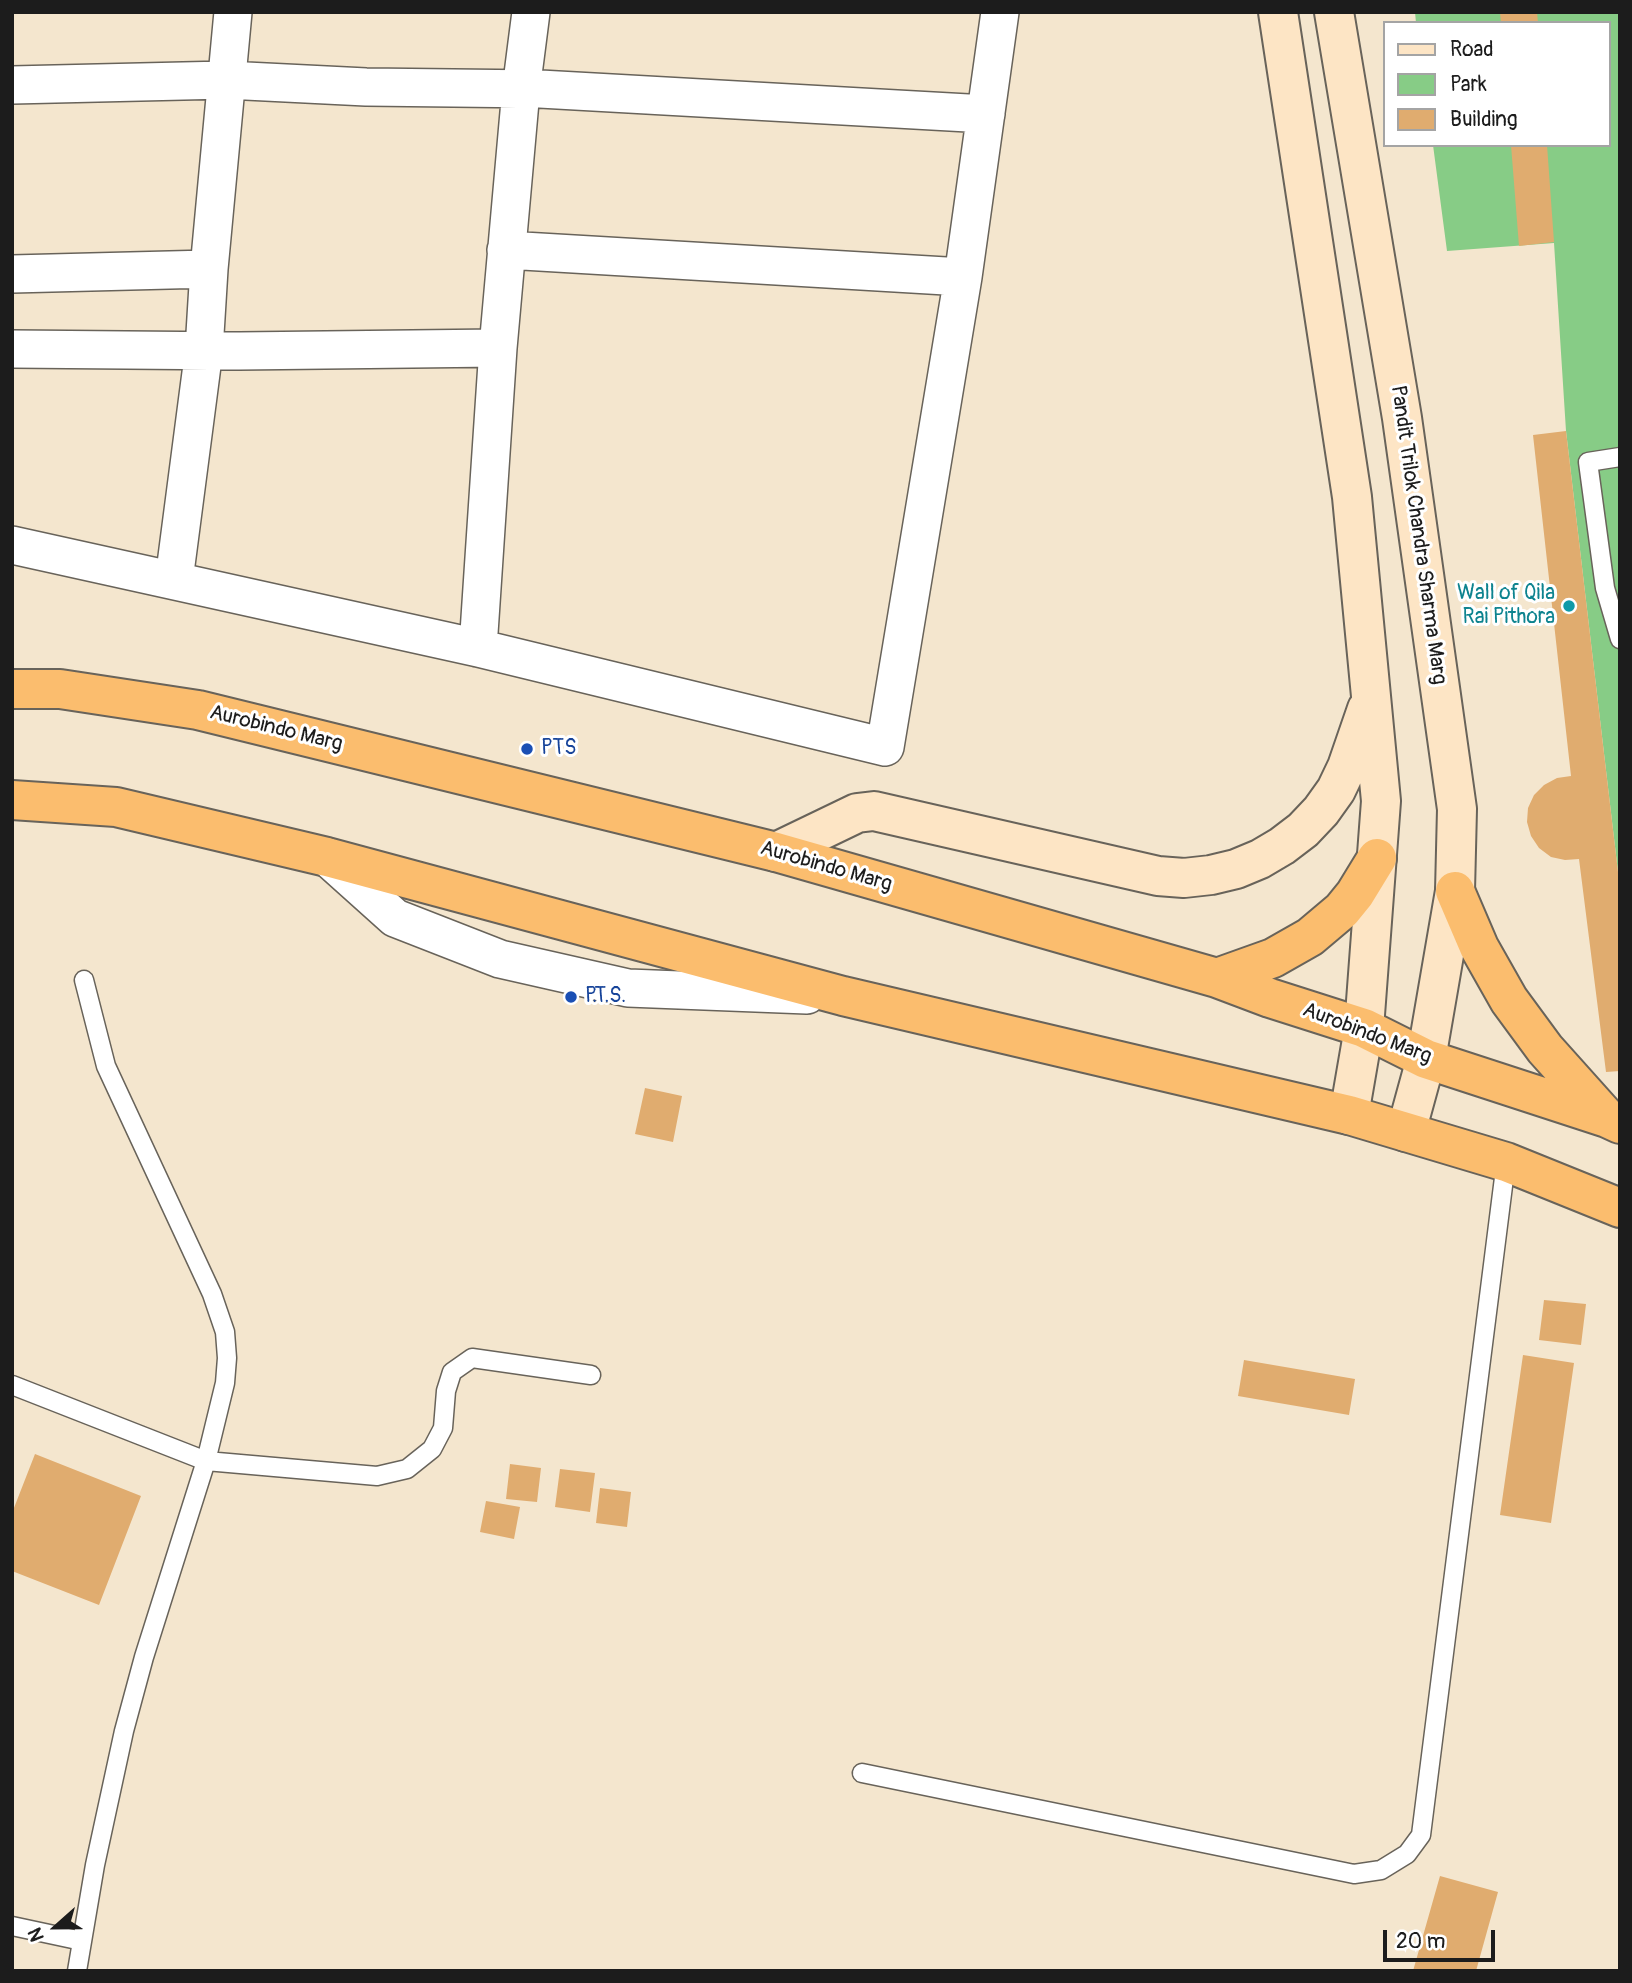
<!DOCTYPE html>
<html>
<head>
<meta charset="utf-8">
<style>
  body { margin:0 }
  #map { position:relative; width:1632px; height:1983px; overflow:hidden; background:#f4e6ce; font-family:Pangolin,sans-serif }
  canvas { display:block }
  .frame { position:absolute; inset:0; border:14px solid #1c1c1c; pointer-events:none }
  .legend { position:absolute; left:1383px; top:21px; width:228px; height:126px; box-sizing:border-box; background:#fff; border:2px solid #a4a4a4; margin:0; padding:9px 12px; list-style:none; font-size:21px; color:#1c1c1c }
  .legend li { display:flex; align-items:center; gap:14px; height:35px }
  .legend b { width:35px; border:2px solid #a4a4a4 }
  .north { position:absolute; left:21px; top:1892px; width:70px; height:70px; -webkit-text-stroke:5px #fff; paint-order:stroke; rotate:249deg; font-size:19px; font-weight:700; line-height:28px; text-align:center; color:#1c1c1c }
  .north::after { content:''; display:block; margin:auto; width:24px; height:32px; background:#1c1c1c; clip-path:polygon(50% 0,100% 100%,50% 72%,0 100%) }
  .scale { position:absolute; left:1383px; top:1930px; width:112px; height:32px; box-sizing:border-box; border:4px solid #1c1c1c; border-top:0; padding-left:9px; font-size:21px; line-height:24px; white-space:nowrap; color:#1c1c1c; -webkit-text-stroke:5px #fff; paint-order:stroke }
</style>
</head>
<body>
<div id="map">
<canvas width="1632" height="1983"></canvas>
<div class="frame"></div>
<ul class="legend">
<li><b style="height:9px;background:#fde5c5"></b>Road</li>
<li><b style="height:19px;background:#87cc86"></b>Park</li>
<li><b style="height:19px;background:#e0ac6f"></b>Building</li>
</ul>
<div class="north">N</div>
<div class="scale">20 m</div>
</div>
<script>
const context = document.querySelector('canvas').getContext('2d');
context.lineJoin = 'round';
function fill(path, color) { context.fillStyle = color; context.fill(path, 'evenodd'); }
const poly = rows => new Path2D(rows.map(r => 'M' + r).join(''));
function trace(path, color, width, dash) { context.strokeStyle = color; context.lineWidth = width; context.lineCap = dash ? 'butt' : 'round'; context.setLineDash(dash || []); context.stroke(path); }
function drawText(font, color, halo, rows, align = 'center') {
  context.font = font + ' Pangolin,sans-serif'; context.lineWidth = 6; context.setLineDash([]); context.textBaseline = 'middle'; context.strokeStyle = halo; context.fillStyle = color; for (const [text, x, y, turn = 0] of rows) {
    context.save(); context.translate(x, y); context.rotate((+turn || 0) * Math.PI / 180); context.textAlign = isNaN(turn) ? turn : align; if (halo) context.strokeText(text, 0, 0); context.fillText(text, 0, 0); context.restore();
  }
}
fill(poly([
  [1415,12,1620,12,1620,889,1566,431,1554,243,1447,251,1433,145,1609,145,1609,23,1416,23]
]), '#87cc86');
fill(poly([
  [1500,12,1537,12,1538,23,1501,23],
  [1511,145,1547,145,1554,242,1519,246],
  [1566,431,1620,889,1620,1071,1606,1072,1579,859,1565,860,1551,857,1539,848,1531,836,1527,822,1528,808,1534,795,1544,785,1557,778,1571,776,1533,435],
  [645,1088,682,1096,673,1142,635,1134],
  [1544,1300,1586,1304,1581,1345,1539,1340],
  [1523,1355,1574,1363,1551,1523,1500,1515],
  [1244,1360,1355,1379,1349,1415,1238,1396],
  [35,1454,141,1496,99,1605,12,1571,12,1513],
  [510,1464,541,1468,537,1502,506,1499],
  [560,1469,595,1473,590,1512,555,1507],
  [600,1488,631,1492,627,1527,596,1523],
  [486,1501,520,1507,514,1539,480,1532],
  [1440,1876,1498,1892,1476,1971,1413,1971]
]), '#e0ac6f');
const lane = poly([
  [1620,457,1588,462,1605,588,1620,639],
  [12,1385,206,1461,377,1476,407,1469,432,1449,443,1428,446,1391,452,1372,472,1358,591,1375],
  [862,1773,1354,1874,1381,1870,1407,1854,1421,1835,1506,1162],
  [12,1926,82,1941],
  [77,1971,95,1865,124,1731,144,1657,206,1461,225,1383,227,1358,225,1332,212,1294,106,1066,84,980]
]);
const street = poly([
  [12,85,226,80,366,87,540,89,986,114],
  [506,250,963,277],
  [12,274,209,269],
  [12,349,239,351,498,348],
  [12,545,478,648,885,747,963,277,1000,12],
  [174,580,204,350,209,269,233,12],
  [478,648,498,348,521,90,531,12],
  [327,857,395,918,500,959,628,988,807,995]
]);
const secondary = poly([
  [1278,12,1352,497,1381,801,1364,1028,1349,1115],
  [1334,12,1402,418,1457,809,1455,891,1426,1059,1406,1132],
  [776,852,857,813,874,811,1158,876,1184,878,1211,875,1236,869,1260,859,1282,846,1303,830,1321,811,1336,790,1347,767,1367,709]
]);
const highway = poly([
  [12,689,60,689,198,710,776,852,1217,978,1270,998,1364,1028,1426,1059,1607,1118,1620,1124],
  [12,800,116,807,327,857,843,996,1349,1115,1506,1162,1620,1208],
  [1455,891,1479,947,1509,1000,1545,1049,1605,1116],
  [1217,978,1273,958,1310,937,1342,910,1355,894,1377,858]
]);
trace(lane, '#68635a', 21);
trace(street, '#68635a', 40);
trace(secondary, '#68635a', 42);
trace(highway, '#68635a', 42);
trace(lane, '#fff', 18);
trace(street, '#fff', 37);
trace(secondary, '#fde5c5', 38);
trace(highway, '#fbbd6e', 38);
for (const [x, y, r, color] of [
  [1569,606,7,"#0f9aa8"],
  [527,749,7,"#1a4fb4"],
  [571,997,7,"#1a4fb4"]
]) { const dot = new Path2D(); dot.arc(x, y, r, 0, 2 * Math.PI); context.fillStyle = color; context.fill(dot); trace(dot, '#fff', 2.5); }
drawText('21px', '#1c1c1c', '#fff', [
  ["Pandit Trilok Chandra Sharma Marg",1418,535,82],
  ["Aurobindo Marg",276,729,14],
  ["Aurobindo Marg",826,867,16],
  ["Aurobindo Marg",1367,1034,21]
]);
drawText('21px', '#0d838f', '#fff', [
  ["Wall of Qila",1555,594],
  ["Rai Pithora",1555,618]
], 'right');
drawText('21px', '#164399', '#fff', [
  ["PTS",541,749],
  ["P.T.S.",585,997]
], 'left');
</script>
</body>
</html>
